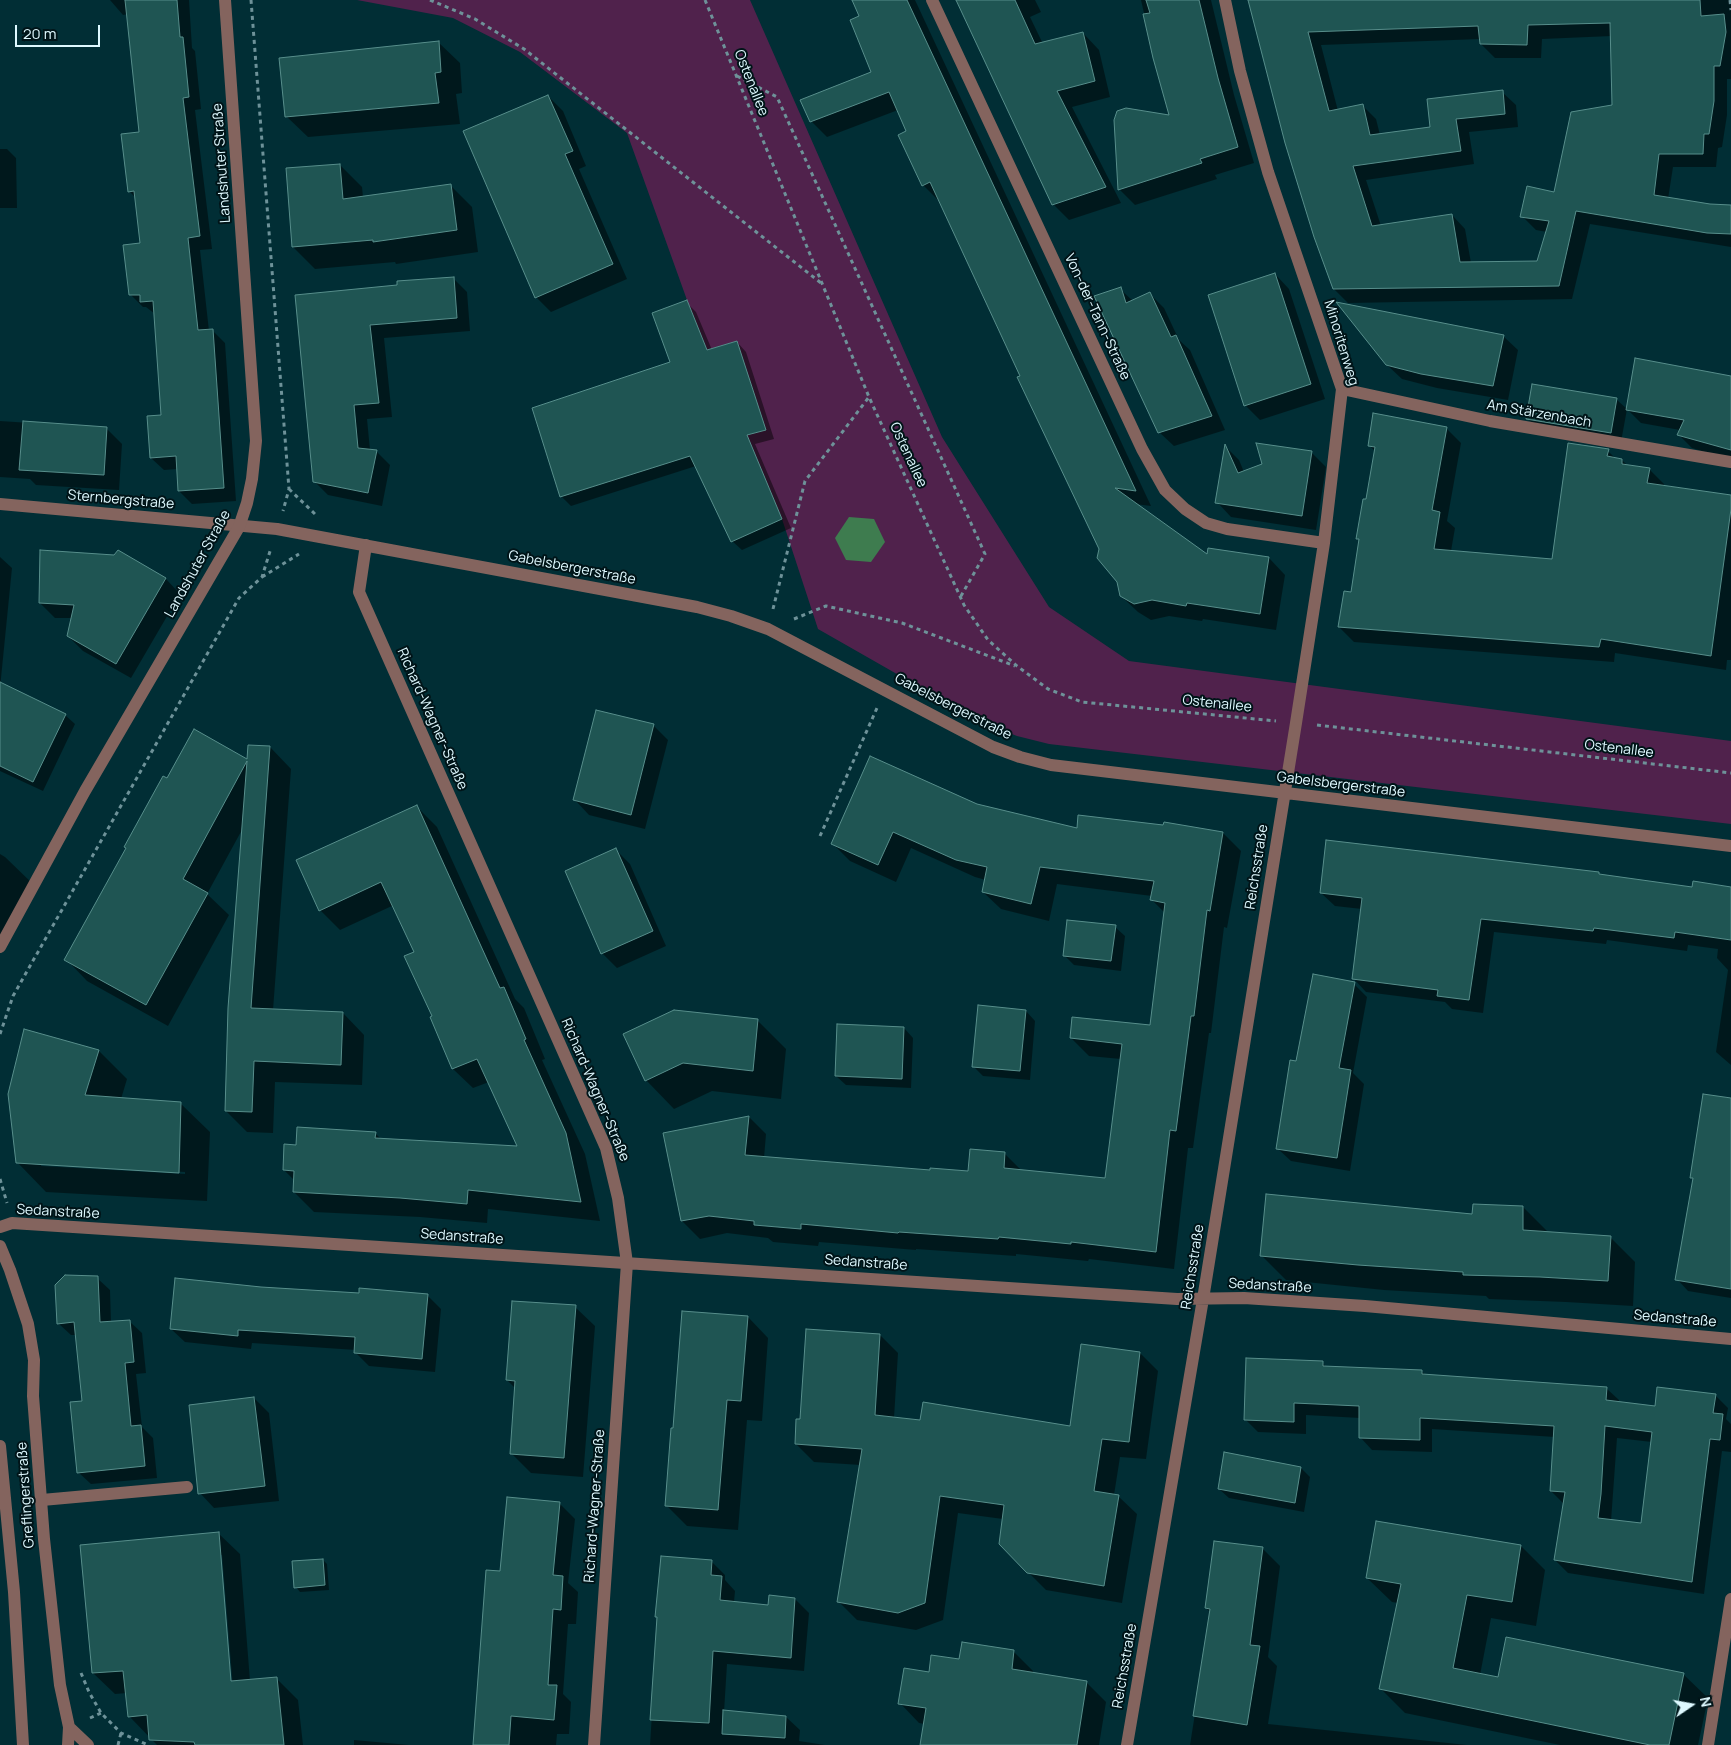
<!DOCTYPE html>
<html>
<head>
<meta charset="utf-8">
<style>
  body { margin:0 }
  #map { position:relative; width:1731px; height:1745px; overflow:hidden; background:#012e35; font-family:Manrope,sans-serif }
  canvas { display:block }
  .north { position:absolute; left:1666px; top:1680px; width:50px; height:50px; -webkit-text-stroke:4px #001418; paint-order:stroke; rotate:78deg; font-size:14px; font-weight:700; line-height:20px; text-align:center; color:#def9ff }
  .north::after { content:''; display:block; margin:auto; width:18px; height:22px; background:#def9ff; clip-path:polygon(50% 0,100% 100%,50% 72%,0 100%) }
  .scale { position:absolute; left:15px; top:25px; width:85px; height:22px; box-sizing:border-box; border:2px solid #def9ff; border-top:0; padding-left:6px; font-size:15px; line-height:18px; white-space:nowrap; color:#def9ff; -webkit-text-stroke:4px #001418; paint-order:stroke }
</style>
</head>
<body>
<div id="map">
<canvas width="1731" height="1745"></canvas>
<div class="north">N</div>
<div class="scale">20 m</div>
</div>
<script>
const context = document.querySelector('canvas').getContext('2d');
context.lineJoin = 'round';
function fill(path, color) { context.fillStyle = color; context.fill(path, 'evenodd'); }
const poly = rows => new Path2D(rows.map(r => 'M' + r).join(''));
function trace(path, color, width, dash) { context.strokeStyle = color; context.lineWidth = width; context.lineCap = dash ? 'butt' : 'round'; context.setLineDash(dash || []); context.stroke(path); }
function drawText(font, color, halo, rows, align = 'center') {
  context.font = font + ' Manrope,sans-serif'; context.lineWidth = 4; context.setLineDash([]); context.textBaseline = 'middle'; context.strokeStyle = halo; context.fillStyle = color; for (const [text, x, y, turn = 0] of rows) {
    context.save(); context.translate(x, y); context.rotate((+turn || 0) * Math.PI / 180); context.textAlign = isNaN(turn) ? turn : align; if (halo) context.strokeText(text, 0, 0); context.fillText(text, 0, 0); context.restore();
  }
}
fill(poly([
  [357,0,750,0,942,437,1049,607,1129,661,1731,741,1731,824,1049,744,1017,736,981,722,818,629,782,519,747,435,766,430,737,341,707,350,687,300,627,133,520,52,453,18]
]), '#50224c');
fill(poly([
  [849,517,874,519,885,542,871,562,846,560,835,538]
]), '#3e7c4f');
fill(poly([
  [110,0,189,0,192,48,195,51,201,109,195,110,212,249,200,250,209,331,212,330,225,343,236,501,192,504,179,491,178,469,164,470,151,458,162,417,155,314,146,307,143,307,130,294,141,245,136,198,129,191,141,133,128,14,123,15],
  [854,0,915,0,1151,506,1135,504,1208,556,1269,558,1285,575,1276,630,1203,619,1202,621,1169,616,1151,620,1138,612,1121,596,1118,581,1100,549,939,201,923,185,908,131,898,110,827,137,811,121,873,72,861,17],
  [957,0,1035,0,1041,12,1030,17,1043,44,1083,33,1099,50,1110,97,1072,107,1121,203,1069,220,1053,204],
  [1141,0,1211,0,1234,95,1254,163,1215,175,1217,179,1135,205,1119,189,1171,116,1154,57],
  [1249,0,1731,0,1731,79,1727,79,1727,115,1722,147,1718,148,1716,167,1673,167,1668,199,1710,205,1731,206,1731,247,1590,224,1572,299,1348,303,1334,289],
  [1612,36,1613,106,1555,194,1522,216,1536,230,1547,232,1538,262,1471,263,1465,229,1452,215,1381,226,1366,180,1474,164,1469,132,1518,127,1516,105,1502,92,1432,128,1380,135,1376,119,1362,105,1338,111,1321,45,1480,39,1481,44,1495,58,1541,58,1542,39],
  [438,42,460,63,462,93,456,94,460,124,308,137,286,116],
  [548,96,563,111,586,166,579,169,627,279,551,312,536,297],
  [0,149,7,149,16,158,17,208,0,208],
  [340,165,362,187,363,197,450,185,472,207,478,252,396,264,395,262,315,269,293,247],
  [1275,274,1289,289,1325,399,1260,420,1245,405],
  [453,278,467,292,470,331,384,338,392,417,367,419,370,450,376,451,390,465,382,506,328,495,314,481,296,296,398,287],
  [1120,289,1133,301,1150,294,1164,308,1179,340,1190,350,1225,430,1174,446,1159,432],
  [686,302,696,312,712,350,737,342,746,352,774,439,755,444,791,528,742,550,732,541,696,466,571,506,561,496,672,363],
  [1503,336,1518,350,1508,400,1437,388,1402,379,1386,364],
  [1731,382,1731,460,1692,448,1678,434,1680,430,1641,423,1627,409],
  [1533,385,1617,400,1627,409,1621,442,1537,428,1528,419],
  [0,421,106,428,122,444,119,490,36,485,30,479,0,477],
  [1446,428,1461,443,1447,521,1455,528,1451,551,1553,561,1608,451,1616,459,1622,460,1628,466,1649,469,1664,484,1664,487,1731,496,1731,660,1727,660,1726,670,1615,653,1614,662,1354,642,1339,627,1352,594,1360,541,1358,538,1367,500,1375,451,1369,445],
  [1226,447,1239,460,1244,472,1311,452,1326,467,1316,530,1231,517,1217,502],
  [118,552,166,579,180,594,131,678,83,651,68,636,72,618,55,618,40,603,115,556],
  [0,557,12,568,0,688],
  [0,700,65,715,75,724,43,791,0,771],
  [653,725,668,740,645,829,589,815,575,800],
  [270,747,291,769,273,1010,343,1013,364,1035,362,1085,275,1082,273,1133,247,1132,226,1111,243,828,207,894,229,915,168,1026,87,981,66,959,168,780,248,761],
  [977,806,1078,829,1164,827,1165,823,1223,833,1241,851,1227,928,1224,927,1211,1033,1209,1033,1193,1148,1188,1148,1174,1269,1089,1259,1088,1261,1016,1254,1016,1256,916,1249,916,1250,819,1242,818,1246,773,1242,768,1238,727,1233,700,1239,682,1221,749,1117,766,1134,764,1158,931,1172,970,1172,1004,1153,1022,1171,1106,1179,1121,1059,1089,1056,1071,1038,1151,1027,1165,913,1152,900,1152,896,1057,884,1049,921,1001,909,983,892,986,880,975,877,911,848,896,882,850,861,833,844],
  [417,807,437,827,515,999,524,1008,545,1059,542,1060,585,1154,600,1221,488,1209,487,1223,420,1217,314,1212,294,1192,295,1181,284,1170,297,1146,375,1133,382,1140,519,1148,489,1082,473,1088,453,1069,434,1017,416,952,394,905,340,930,320,910],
  [616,850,630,864,666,946,617,968,602,953],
  [0,854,5,857,34,885,0,950],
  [1599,873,1602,876,1693,888,1731,888,1731,1065,1716,1052,1728,970,1717,958,1718,949,1688,945,1687,951,1607,940,1606,944,1494,932,1483,1013,1452,1009,1445,1002,1366,992,1353,978,1362,909,1335,906,1321,893],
  [1115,927,1125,936,1121,971,1074,965,1064,955],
  [1354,984,1367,997,1353,1073,1364,1084,1350,1171,1291,1161,1277,1148,1297,1062],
  [1026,1011,1035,1021,1030,1080,983,1076,973,1066],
  [757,1020,786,1049,781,1099,712,1091,674,1109,646,1080],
  [904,1028,913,1038,911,1088,846,1085,836,1076],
  [99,1051,127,1079,121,1099,181,1104,210,1132,207,1201,46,1192,18,1163],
  [41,1164,185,1172,185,1174,41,1166],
  [1731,1099,1731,1298,1688,1291,1677,1279,1694,1180,1691,1177],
  [1523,1207,1548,1232,1610,1237,1635,1262,1633,1306,1566,1302,1489,1299,1486,1296,1384,1290,1286,1280,1261,1255],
  [97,1278,110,1290,111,1323,129,1321,142,1333,146,1373,136,1374,142,1427,153,1438,157,1478,91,1484,78,1472,83,1402,77,1335,71,1335,58,1323],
  [261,1288,360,1294,427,1295,441,1309,435,1372,369,1366,355,1352,356,1350,252,1343,251,1349,185,1342,171,1329],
  [575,1307,595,1326,583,1477,531,1473,511,1453,516,1389,507,1380],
  [748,1317,768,1338,762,1421,747,1420,738,1530,687,1526,666,1505,674,1429],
  [880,1335,898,1353,894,1418,921,1421,1071,1428,1140,1353,1158,1371,1146,1459,1120,1457,1114,1495,1118,1496,1137,1514,1122,1603,1046,1590,1000,1544,1003,1519,958,1513,943,1620,916,1630,857,1620,839,1602,861,1465,814,1462,796,1444,801,1421],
  [1322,1362,1327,1368,1421,1371,1426,1375,1606,1388,1619,1400,1619,1403,1656,1407,1715,1395,1728,1408,1726,1419,1731,1424,1731,1452,1722,1451,1704,1594,1568,1573,1555,1560,1564,1504,1551,1491,1555,1437,1432,1429,1432,1452,1372,1450,1360,1437,1360,1418,1306,1415,1306,1434,1258,1432,1245,1419],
  [1617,1438,1652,1442,1642,1525,1611,1521],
  [254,1398,269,1413,279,1501,214,1508,200,1493],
  [1301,1468,1310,1477,1304,1512,1229,1498,1219,1489],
  [559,1503,575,1519,568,1583,578,1592,576,1624,568,1624,563,1694,571,1702,569,1734,557,1734,556,1745,474,1745],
  [218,1533,240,1554,250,1681,276,1678,298,1700,303,1745,157,1745,129,1716,127,1693,115,1694,93,1673],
  [219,1555,222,1555,233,1688,230,1688],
  [1521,1546,1545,1570,1536,1626,1491,1618,1480,1675,1499,1679,1683,1674,1708,1698,1698,1745,1560,1745,1405,1713,1381,1689,1398,1603,1392,1602,1367,1578],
  [1262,1548,1280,1566,1268,1657,1277,1666,1268,1724,1467,1745,1190,1745,1211,1613,1206,1608],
  [323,1560,327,1564,329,1590,300,1592,296,1587],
  [711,1561,725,1575,725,1580,735,1591,734,1602,769,1607,795,1599,809,1613,804,1671,727,1664,724,1712,786,1717,800,1730,799,1741,825,1745,650,1745,658,1618,657,1617],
  [1014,1652,1033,1671,1033,1674,1086,1682,1106,1702,1099,1745,922,1745,925,1724,919,1723,900,1703,930,1673,960,1661],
  [354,1740,409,1745,354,1745]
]), '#0007');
const building = poly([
  [125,0,177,0,180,37,183,37,189,97,183,98,200,236,188,238,198,330,213,329,224,488,178,491,176,456,150,458,147,416,161,415,153,301,140,302,140,295,129,295,123,245,140,243,134,191,128,192,121,134,139,132,125,0],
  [852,0,907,0,1136,491,1115,488,1207,554,1208,548,1269,557,1260,614,1187,603,1186,606,1152,600,1134,604,1120,596,1117,582,1097,558,1099,549,1017,377,1020,376,930,182,922,186,898,135,906,131,889,92,810,122,800,100,871,72,850,20,859,16,852,0],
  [956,0,1015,0,1035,44,1083,32,1095,81,1057,91,1106,187,1052,205,956,0],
  [1146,0,1199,0,1218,78,1238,147,1200,159,1202,163,1118,190,1114,120,1117,111,1126,108,1169,115,1153,58,1143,14,1150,13,1146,0],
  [1248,0,1700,0,1701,16,1724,14,1726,32,1720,66,1714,66,1714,101,1709,134,1704,134,1703,154,1659,154,1654,195,1710,204,1731,205,1731,234,1707,233,1576,211,1559,286,1333,289,1314,237,1285,143,1248,0],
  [1610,23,1612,105,1571,112,1554,192,1527,186,1520,217,1549,221,1537,261,1460,262,1452,214,1372,226,1353,166,1461,151,1456,119,1505,114,1503,90,1427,99,1430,127,1370,135,1363,104,1329,111,1308,32,1478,26,1480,44,1527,45,1528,25,1610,23],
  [439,41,441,72,435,73,439,103,285,117,279,58,439,41],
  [548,95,573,151,565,154,613,264,535,298,463,131,548,95],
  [340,164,343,199,451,184,457,230,373,242,373,240,292,247,286,168,340,164],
  [1275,273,1311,384,1244,406,1208,295,1275,273],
  [454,277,457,318,370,325,379,403,354,405,358,448,377,450,368,493,313,482,295,295,397,285,397,281,454,277],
  [1121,287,1126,303,1150,292,1171,337,1176,335,1212,416,1158,433,1094,296,1121,287],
  [687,300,707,350,737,341,766,430,747,435,782,519,731,542,690,456,560,497,532,408,670,362,652,313,687,300],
  [1336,302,1504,335,1493,386,1421,374,1386,365,1336,302],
  [1635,358,1731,376,1731,450,1677,435,1684,420,1626,410,1635,358],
  [1532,384,1617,398,1611,433,1526,419,1532,384],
  [1373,413,1447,427,1432,510,1440,512,1434,549,1552,559,1568,443,1609,449,1607,456,1622,459,1622,464,1650,468,1647,483,1731,495,1731,509,1711,656,1601,639,1599,647,1338,627,1344,591,1351,592,1359,539,1356,539,1363,499,1366,499,1375,447,1368,446,1373,413],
  [23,421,107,427,104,475,19,470,23,421],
  [1256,443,1312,451,1302,516,1215,503,1225,444,1238,473,1262,464,1256,443],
  [40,550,114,555,118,550,166,578,116,664,67,636,74,605,39,603,40,550],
  [0,682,66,714,33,782,0,766,0,682],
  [596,710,654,724,631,815,573,800,596,710],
  [194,729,247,759,248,745,270,746,251,1008,343,1012,341,1065,254,1061,252,1112,225,1111,228,1008,247,761,183,879,208,893,146,1005,64,960,126,848,124,847,163,776,167,778,194,729],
  [870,756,977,804,1077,828,1078,815,1163,825,1164,822,1223,832,1210,911,1207,910,1194,1016,1191,1016,1176,1131,1170,1130,1156,1252,1071,1242,1071,1244,999,1237,998,1239,899,1232,898,1233,801,1224,801,1229,754,1225,754,1221,709,1216,681,1221,663,1133,749,1116,745,1155,930,1170,930,1168,968,1171,970,1149,1005,1152,1004,1168,1105,1178,1122,1044,1070,1038,1072,1017,1150,1025,1165,903,1150,900,1154,881,1040,867,1031,904,982,892,987,867,956,860,893,832,878,865,831,844,870,756],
  [417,805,500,988,504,987,526,1039,524,1040,566,1133,581,1202,468,1190,467,1204,400,1198,293,1192,294,1171,283,1170,284,1144,296,1145,297,1127,376,1132,375,1138,517,1146,477,1059,452,1069,430,1017,432,1016,404,956,414,952,381,882,319,911,296,860,417,805],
  [1326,840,1599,872,1599,874,1692,887,1693,881,1731,887,1731,940,1675,932,1674,938,1594,928,1593,931,1481,919,1469,1000,1437,996,1438,990,1352,979,1362,898,1320,893,1326,840],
  [616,848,653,931,601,954,565,871,616,848],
  [1067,920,1116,925,1111,961,1063,956,1067,920],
  [1313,974,1355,982,1339,1068,1351,1070,1337,1158,1276,1149,1290,1060,1296,1061,1313,974],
  [978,1005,1026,1010,1020,1071,972,1067,978,1005],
  [674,1010,758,1019,753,1071,683,1063,645,1081,623,1034,674,1010],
  [837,1024,904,1027,902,1079,835,1076,837,1024],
  [24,1029,99,1050,85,1095,181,1102,179,1173,16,1163,8,1094,24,1029],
  [1703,1094,1731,1098,1731,1289,1675,1280,1693,1178,1690,1178,1703,1094],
  [1266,1194,1472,1214,1473,1204,1523,1206,1523,1230,1611,1236,1608,1281,1540,1277,1463,1275,1463,1272,1358,1265,1260,1256,1266,1194],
  [65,1275,98,1276,100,1322,130,1320,134,1362,125,1363,131,1426,141,1425,145,1466,77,1473,70,1402,82,1401,74,1322,57,1324,55,1285,65,1275],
  [175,1278,261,1287,359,1293,359,1288,428,1294,422,1359,354,1353,355,1337,238,1330,238,1336,170,1329,175,1278],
  [512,1301,576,1305,564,1458,510,1454,515,1381,506,1380,512,1301],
  [682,1311,748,1316,741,1401,727,1400,718,1510,665,1506,671,1428,673,1428,682,1311],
  [806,1329,880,1334,875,1415,920,1420,923,1402,1070,1426,1081,1344,1140,1352,1129,1442,1102,1439,1094,1491,1119,1495,1104,1586,1027,1573,999,1544,1004,1505,940,1496,925,1603,898,1613,837,1602,862,1449,795,1444,796,1419,800,1419,806,1329],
  [1246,1358,1323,1361,1323,1366,1422,1370,1422,1374,1607,1387,1606,1400,1655,1406,1657,1387,1716,1394,1713,1413,1723,1414,1720,1440,1710,1439,1692,1582,1554,1560,1565,1492,1550,1491,1554,1426,1420,1418,1420,1440,1359,1438,1359,1406,1294,1403,1294,1422,1244,1420,1246,1358],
  [1605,1426,1652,1432,1641,1523,1598,1518,1601,1494,1605,1426],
  [254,1397,265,1486,198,1494,189,1405,254,1397],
  [1224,1452,1301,1467,1295,1503,1218,1489,1224,1452],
  [507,1497,560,1502,553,1575,563,1576,561,1610,553,1609,548,1685,557,1685,554,1720,511,1716,509,1745,473,1745,486,1570,500,1571,507,1497],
  [1376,1521,1521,1545,1512,1602,1467,1595,1453,1668,1498,1677,1506,1637,1684,1673,1669,1745,1650,1745,1379,1689,1401,1584,1366,1578,1376,1521],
  [219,1532,231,1681,277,1677,284,1745,195,1745,194,1742,149,1740,147,1715,128,1717,123,1671,92,1673,80,1545,219,1532],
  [1214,1541,1263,1547,1250,1645,1260,1646,1247,1725,1193,1716,1210,1609,1205,1608,1214,1541],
  [661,1556,712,1560,711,1575,722,1576,720,1600,768,1605,769,1595,795,1598,791,1658,713,1651,709,1723,650,1720,657,1617,655,1617,661,1556],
  [323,1559,325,1585,294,1588,292,1561,323,1559],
  [962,1642,1014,1650,1012,1669,1087,1681,1077,1745,920,1745,926,1708,898,1704,904,1668,929,1672,931,1655,959,1659,962,1642],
  [723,1710,786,1716,785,1738,722,1734,723,1710]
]);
fill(building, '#1f5553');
trace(building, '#578e8b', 1);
trace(poly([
  [251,0,289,489,283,511],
  [430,0,475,19,524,49,821,283],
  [705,0,869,397,964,605,988,640,1017,666,1048,689,1082,702,1276,721],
  [1730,0,1731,10],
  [737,76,777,97,985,554,961,596],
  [289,489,316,515],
  [262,577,299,554],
  [773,609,805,481,869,397],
  [794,619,826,606,902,623,1015,666],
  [1317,725,1731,773],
  [820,836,877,708],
  [0,1034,13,996,30,966,239,598,262,577,271,548],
  [0,1179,7,1203],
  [81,1673,89,1692,101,1713,121,1733,148,1745],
  [90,1718,101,1713],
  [118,1745,121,1733]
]), '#6e9299', 3, [4, 4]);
trace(poly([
  [42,1500,187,1487]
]), '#84645e', 12);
trace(poly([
  [932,0,1142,449,1165,490,1185,509,1206,523,1227,529,1324,543],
  [1342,389,1490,421,1731,462],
  [0,504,277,529,697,607,731,616,768,629,993,747,1020,757,1051,765,1731,846],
  [366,545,359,592,606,1148,618,1198,627,1263,594,1745],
  [0,1227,12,1223,1177,1299,1244,1298,1365,1306,1731,1339],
  [1127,1745,1203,1299,1296,723,1324,543,1342,389,1268,172,1240,71,1225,0],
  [1708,1745,1731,1599]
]), '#84645e', 12);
trace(poly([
  [0,947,85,791,239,527,247,503,252,479,256,441,225,0],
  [0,1246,10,1270,28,1324,34,1360,33,1396,44,1539,60,1685,69,1727,68,1745],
  [0,1446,14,1592,23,1745],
  [69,1727,88,1745]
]), '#84645e', 12);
drawText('14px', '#def9ff', '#001418', [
  ["Ostenallee",751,83,68],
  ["Landshuter Straße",222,163,-94],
  ["Von-der-Tann-Straße",1097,317,65],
  ["Minoritenweg",1341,343,73],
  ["Am Stärzenbach",1539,414,10],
  ["Ostenallee",908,455,65],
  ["Sternbergstraße",121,500,5],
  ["Landshuter Straße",198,564,-61],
  ["Gabelsbergerstraße",572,568,11],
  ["Ostenallee",1217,704,6],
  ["Gabelsbergerstraße",953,707,27],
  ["Richard-Wagner-Straße",432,719,66],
  ["Ostenallee",1619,749,7],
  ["Gabelsbergerstraße",1341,785,7],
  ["Reichsstraße",1257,867,-81],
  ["Richard-Wagner-Straße",595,1090,67],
  ["Sedanstraße",58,1212,3],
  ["Sedanstraße",462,1237,4],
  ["Sedanstraße",866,1263,4],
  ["Reichsstraße",1193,1267,-81],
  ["Sedanstraße",1270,1286,3],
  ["Sedanstraße",1675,1319,5],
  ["Greflingerstraße",26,1495,-94],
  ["Richard-Wagner-Straße",595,1506,-86],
  ["Reichsstraße",1125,1666,-80]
]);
</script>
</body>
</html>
